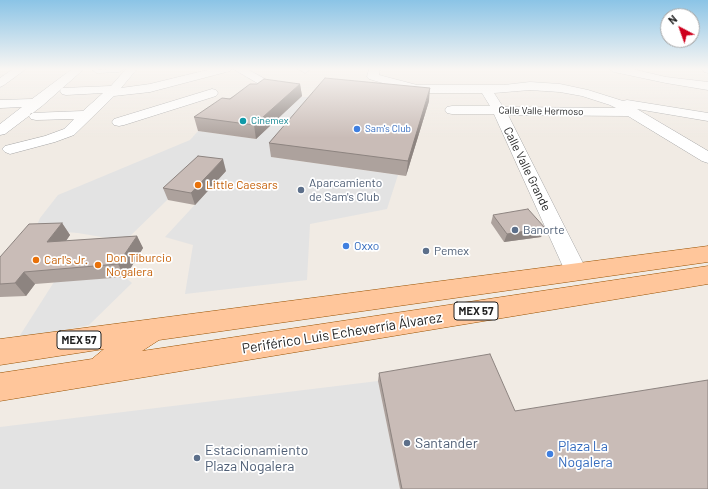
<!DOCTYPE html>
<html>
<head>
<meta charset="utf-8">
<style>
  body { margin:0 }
  #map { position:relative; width:708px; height:489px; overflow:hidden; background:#f1ebe4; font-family:Barlow,sans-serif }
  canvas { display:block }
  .north { position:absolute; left:660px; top:8px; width:40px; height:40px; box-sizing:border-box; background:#fff; border:1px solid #a5a5a5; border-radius:50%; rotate:319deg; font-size:11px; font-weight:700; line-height:16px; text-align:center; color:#1f1f1f }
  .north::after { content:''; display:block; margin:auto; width:14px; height:18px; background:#ce001d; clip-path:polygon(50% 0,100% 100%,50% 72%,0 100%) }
</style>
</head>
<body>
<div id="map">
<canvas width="708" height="489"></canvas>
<div class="north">N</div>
</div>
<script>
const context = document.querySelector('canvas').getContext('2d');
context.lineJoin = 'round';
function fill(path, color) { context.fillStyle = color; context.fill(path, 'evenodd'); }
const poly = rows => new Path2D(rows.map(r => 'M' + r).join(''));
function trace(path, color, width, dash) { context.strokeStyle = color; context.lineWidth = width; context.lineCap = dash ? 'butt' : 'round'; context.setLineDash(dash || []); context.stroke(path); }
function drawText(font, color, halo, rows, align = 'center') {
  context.font = font + ' Barlow,sans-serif'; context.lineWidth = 3.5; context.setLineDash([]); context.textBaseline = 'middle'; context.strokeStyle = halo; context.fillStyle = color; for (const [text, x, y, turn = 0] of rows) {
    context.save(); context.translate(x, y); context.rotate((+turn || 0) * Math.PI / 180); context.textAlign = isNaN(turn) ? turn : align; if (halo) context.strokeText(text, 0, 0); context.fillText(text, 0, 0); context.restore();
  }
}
fill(poly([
  [295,97,320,97,271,157,398,175,387,209,310,224,307,280,185,294,193,245,165,237,226,171,201,167,125,241,78,233,35,230,40,218,58,195,190,140,198,131,256,139],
  [125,277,132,283,89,325,17,340,54,282],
  [378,381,400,489,0,489,0,427]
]), '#e3e3e3');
const minor = poly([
  [13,69,26,69,4,85,0,87,0,78,13,69],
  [72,69,84,69,42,106,5,134,0,135,0,124,22,107,0,108,0,100,32,99,72,69],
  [124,69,119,72,97,73,92,70,124,69],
  [126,69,137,69,121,88,150,84,211,69,231,69,230,71,150,92,114,96,74,135,55,142,10,154,5,152,2,149,5,146,45,136,64,129,74,119,36,120,31,119,29,116,31,113,83,111,103,93,66,95,62,94,60,91,62,88,111,86,126,69],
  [233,69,247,69,267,80,269,82,267,84,263,85,259,84,233,69],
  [298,69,310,69,310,70,305,73,298,69],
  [369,69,380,69,379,75,417,85,504,85,530,82,560,84,588,90,623,101,627,100,708,113,708,121,637,109,708,151,708,163,702,161,628,116,508,115,587,271,584,277,576,279,568,277,565,271,494,114,452,114,447,113,445,110,447,107,452,106,490,106,482,93,417,93,369,79,367,77,369,69],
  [530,90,560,92,582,96,610,105,616,108,503,107,494,93,530,90],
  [609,69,632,69,666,77,708,82,708,90,666,83,614,72,609,69],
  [702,69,708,69,708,73,704,72,702,69],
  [212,89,216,90,218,93,216,96,124,125,119,126,114,125,112,122,114,119,212,89]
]);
const major = poly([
  [708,246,708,262,159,340,142,351,708,266,708,284,0,401,0,373,92,359,104,349,0,365,0,339,708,246]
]);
trace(minor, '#a6a6a6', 1);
trace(major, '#9a5200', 1);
fill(minor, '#fff');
fill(major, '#ffc69b');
fill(poly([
  [257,84,300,84,302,96,256,139,198,131,194,117],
  [429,101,406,176,271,157,269,143],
  [226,171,195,205,168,200,163,188],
  [493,215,545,228,541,237,504,242,491,223],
  [62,223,70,235,66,241,137,236,143,248,125,277,35,284,26,296,0,297,0,257],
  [379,373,515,411,708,489,400,489,378,381]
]), '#ada29d');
fill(poly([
  [300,84,302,96,256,139,254,125],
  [430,88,429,101,406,176,408,161],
  [223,159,226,171,195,205,191,193],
  [62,223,70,235,56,255,47,242],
  [545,228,541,237,504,242,507,234],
  [137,236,143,248,125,277,118,264],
  [24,272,35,284,26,296,15,283]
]), '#8d8480');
const building = poly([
  [325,78,430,88,408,161,269,143,325,78],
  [264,79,300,84,254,125,194,117,222,98,230,99,250,84,257,84,264,79],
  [198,156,223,159,191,193,163,188,198,156],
  [528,209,545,228,507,234,493,215,528,209],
  [62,223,47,242,137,236,118,264,24,272,15,283,0,284,0,257,29,224,62,223],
  [490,354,515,411,708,380,708,489,402,489,379,373,490,354]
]);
fill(building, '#c9bcb7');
trace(building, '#8d8480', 1);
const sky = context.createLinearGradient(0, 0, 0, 138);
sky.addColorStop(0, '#8bc4e6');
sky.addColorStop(0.5, '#f9f6f3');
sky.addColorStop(1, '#f9f6f300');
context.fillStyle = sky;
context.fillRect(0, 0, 708, 138);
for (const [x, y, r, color] of [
  [243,121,4,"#0f9aa8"],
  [357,129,4,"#3f7fe0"],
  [198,185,4,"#e8710a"],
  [301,190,4,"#5c6f8a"],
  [515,230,4,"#5c6f8a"],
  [346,246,4,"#3f7fe0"],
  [426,251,4,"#5c6f8a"],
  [36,260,4,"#e8710a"],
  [98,265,4,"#e8710a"],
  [407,443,4,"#5c6f8a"],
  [550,454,4,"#3f7fe0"],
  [197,458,4,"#5c6f8a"]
]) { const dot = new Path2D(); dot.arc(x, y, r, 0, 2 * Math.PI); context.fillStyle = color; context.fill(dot); trace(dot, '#fff', 1.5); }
drawText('10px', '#1f1f1f', '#fff', [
  ["Calle Valle Hermoso",541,111,1]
]);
drawText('10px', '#0d838f', '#fff', [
  ["Cinemex",251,121]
], 'left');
drawText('10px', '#366cbe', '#fff', [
  ["Sam's Club",365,129]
], 'left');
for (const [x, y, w] of [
  [476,311,44],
  [79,340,44]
]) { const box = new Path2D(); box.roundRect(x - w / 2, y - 9, w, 18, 3); context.fillStyle = '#fff'; context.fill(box); trace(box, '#1f1f1f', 1); }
drawText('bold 11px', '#1f1f1f', null, [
  ["MEX 57",476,311],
  ["MEX 57",79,340]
]);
drawText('12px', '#1f1f1f', '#fff', [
  ["Calle Valle Grande",527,169,64]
]);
drawText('12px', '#4e5e75', '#fff', [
  ["Aparcamiento",309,183],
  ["de Sam's Club",309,197],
  ["Banorte",523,230],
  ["Pemex",434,251]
], 'left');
drawText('12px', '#c56008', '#fff', [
  ["Little Caesars",206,185],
  ["Don Tiburcio",106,258],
  ["Nogalera",106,272],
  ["Carl's Jr.",44,260]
], 'left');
drawText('12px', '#366cbe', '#fff', [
  ["Oxxo",354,246]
], 'left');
drawText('14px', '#1f1f1f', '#fff', [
  ["Periférico Luis Echeverría Álvarez",342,333,-9]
]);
drawText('14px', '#4e5e75', '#fff', [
  ["Santander",415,443],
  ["Estacionamiento",205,450],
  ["Plaza Nogalera",205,466]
], 'left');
drawText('14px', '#366cbe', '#fff', [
  ["Plaza La",558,446],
  ["Nogalera",558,462]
], 'left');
</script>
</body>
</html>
